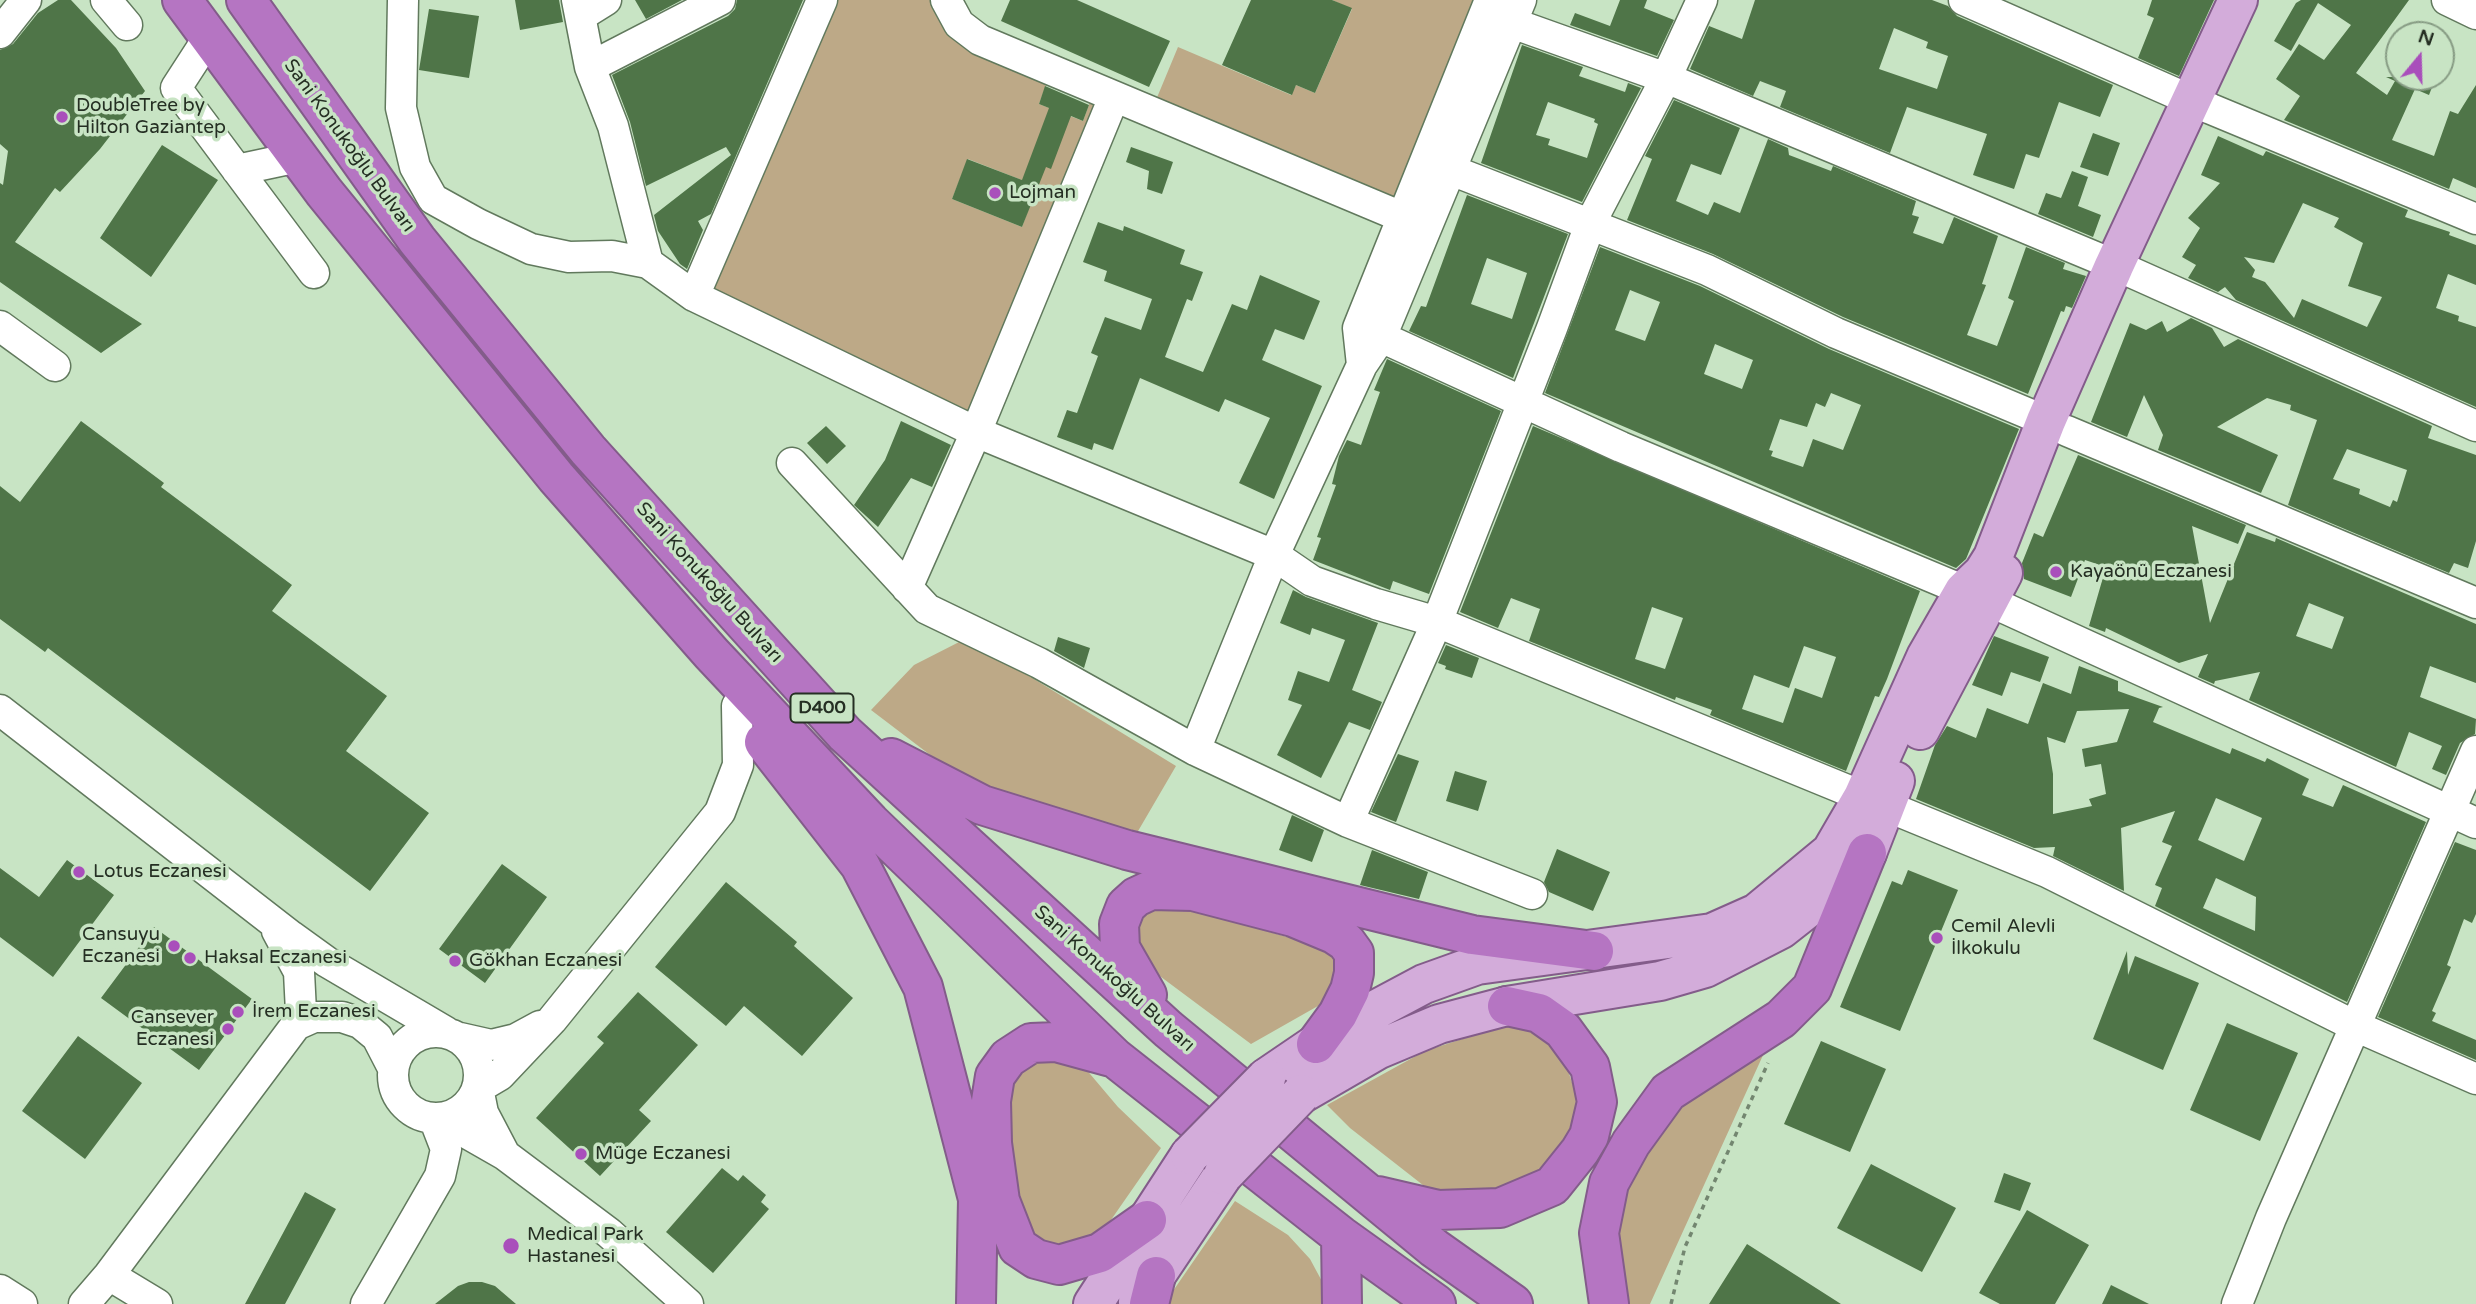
<!DOCTYPE html>
<html>
<head>
<meta charset="utf-8">
<style>
  body { margin:0 }
  #map { position:relative; width:2476px; height:1304px; overflow:hidden; background:#c8e4c4; font-family:"Varela Round",sans-serif }
  canvas { display:block }
  .north { position:absolute; left:2385px; top:21px; width:70px; height:70px; box-sizing:border-box; background:#c8e4c4; border:2px solid #879c84; border-radius:50%; rotate:19deg; font-size:19px; font-weight:700; line-height:28px; text-align:center; color:#252f23 }
  .north::after { content:''; display:block; margin:auto; width:24px; height:32px; background:#a94fbb; clip-path:polygon(50% 0,100% 100%,50% 72%,0 100%) }
</style>
</head>
<body>
<div id="map">
<canvas width="2476" height="1304"></canvas>
<div class="north">N</div>
</div>
<script>
const context = document.querySelector('canvas').getContext('2d');
context.lineJoin = 'round';
function fill(path, color) { context.fillStyle = color; context.fill(path, 'evenodd'); }
const poly = rows => new Path2D(rows.map(r => 'M' + r).join(''));
function trace(path, color, width, dash) { context.strokeStyle = color; context.lineWidth = width; context.lineCap = dash ? 'butt' : 'round'; context.setLineDash(dash || []); context.stroke(path); }
function drawText(font, color, halo, rows, align = 'center') {
  context.font = font + ' "Varela Round",sans-serif'; context.lineWidth = 7; context.setLineDash([]); context.textBaseline = 'middle'; context.strokeStyle = halo; context.fillStyle = color; for (const [text, x, y, turn = 0] of rows) {
    context.save(); context.translate(x, y); context.rotate((+turn || 0) * Math.PI / 180); context.textAlign = isNaN(turn) ? turn : align; if (halo) context.strokeText(text, 0, 0); context.fillText(text, 0, 0); context.restore();
  }
}
fill(poly([
  [822,0,946,0,959,24,1114,97,976,432,694,296],
  [1046,85,1090,102,1083,121,1039,104],
  [968,159,1037,186,1022,227,952,199],
  [1332,0,1490,0,1402,217,1151,112,1178,47,1291,95,1296,85,1315,93,1352,9],
  [967,638,1176,766,1134,838,999,792,946,767,871,710,914,665],
  [1155,905,1193,910,1329,949,1342,974,1332,998,1251,1044,1149,968,1140,947,1138,932,1144,911],
  [1509,1024,1537,1030,1565,1062,1577,1097,1576,1126,1535,1181,1463,1199,1428,1189,1350,1128,1327,1105,1425,1051],
  [1764,1053,1650,1304,1626,1304,1620,1285,1618,1228,1630,1177,1650,1138,1688,1101],
  [1054,1054,1085,1068,1118,1107,1161,1148,1097,1240,1050,1249,1029,1234,1018,1219,1003,1095,1014,1072],
  [1235,1201,1288,1235,1310,1259,1324,1285,1321,1304,1164,1304]
]), '#bda987');
fill(poly([
  [58,0,71,0,116,48,145,91,100,149,60,192,55,188,15,242,142,324,101,353,0,282,0,183,3,185,8,151,0,144,0,50,13,44,38,13],
  [515,0,559,0,563,22,520,30],
  [635,0,682,0,646,19],
  [737,0,803,0,711,214,698,221,703,230,687,269,680,264,658,231,654,215,731,155,726,147,646,186,630,122,612,75,728,16,735,9],
  [1010,0,1077,0,1170,41,1149,87,1001,21],
  [1251,0,1332,0,1352,8,1315,93,1296,85,1292,95,1222,65],
  [1620,0,1647,0,1644,8,1674,20,1657,56,1570,25,1575,13,1610,26],
  [1755,0,1932,0,1948,6,1957,16,2113,85,2100,117,2059,102,2039,158,2026,154,2014,189,1973,175,1987,134,1907,107,1890,153,1780,107,1786,91,1760,81,1753,96,1690,69,1709,26,1742,39],
  [1894,28,1928,42,1926,48,1948,56,1937,89,1879,69],
  [2152,0,2214,0,2179,76,2138,58,2154,18,2147,15],
  [2301,0,2409,0,2356,73,2387,95,2395,81,2386,77,2436,77,2429,95,2415,89,2392,140,2434,156,2450,111,2458,114,2476,85,2476,188,2453,178,2449,189,2284,120,2300,96,2276,79,2299,44,2324,60,2351,25,2318,3,2291,51,2274,41,2296,3],
  [429,9,479,16,469,78,419,70],
  [1522,45,1583,67,1579,76,1625,92,1628,83,1641,88,1582,202,1481,163],
  [1548,102,1595,119,1594,122,1598,124,1587,158,1548,145,1550,139,1536,135],
  [1045,86,1089,105,1083,121,1071,116,1051,169,1046,167,1022,227,952,199,967,159,1022,180,1049,108,1039,104],
  [1674,100,1740,128,1721,175,1691,164,1676,201,1708,215,1714,202,1740,213,1768,139,1788,148,1789,155,1831,171,1833,166,1916,201,1912,215,1919,217,1913,233,1943,244,1954,217,1998,236,1982,284,1986,285,1967,335,1997,346,2014,301,2008,298,2026,247,2065,263,2063,269,2086,276,2072,308,2066,306,2064,312,2061,311,2028,394,1843,317,1713,254,1627,220,1652,159,1645,156],
  [2093,133,2120,143,2108,176,2080,167],
  [2218,136,2263,156,2266,151,2408,210,2405,217,2450,232,2449,235,2476,245,2476,285,2448,274,2436,308,2459,316,2458,321,2476,327,2476,407,2236,300,2225,287,2218,292,2188,278,2196,265,2182,257,2200,228,2188,218,2220,183,2201,175],
  [2303,203,2339,218,2334,227,2363,243,2348,286,2382,297,2367,327,2302,299,2294,318,2265,282,2252,277,2255,270,2244,257,2274,263],
  [162,145,218,180,151,277,100,238],
  [1131,147,1173,162,1162,194,1147,189,1149,171,1126,162],
  [2072,171,2088,177,2078,206,2101,215,2093,237,2038,214,2046,193,2061,198],
  [1467,195,1568,234,1513,378,1409,331,1421,306,1426,307],
  [1487,258,1527,273,1512,319,1471,304],
  [1098,222,1123,231,1124,226,1185,250,1180,264,1203,272,1192,301,1187,299,1165,357,1203,372,1232,304,1247,310,1260,275,1320,301,1304,340,1275,329,1262,360,1322,386,1274,499,1239,483,1270,418,1225,399,1219,412,1140,378,1113,450,1094,443,1092,450,1057,437,1067,410,1077,413,1098,356,1091,353,1105,317,1141,330,1152,299,1104,281,1107,271,1083,262],
  [1600,247,1700,286,1829,349,2019,429,1966,559,1956,568,1545,393],
  [1630,290,1660,302,1645,341,1615,330],
  [1715,344,1753,360,1742,389,1704,374],
  [1831,393,1861,405,1843,450,1813,439,1803,467,1771,456,1773,451,1769,450,1780,419,1807,427,1816,403,1825,407],
  [2191,318,2212,328,2224,347,2238,339,2432,426,2428,438,2476,455,2476,541,2468,568,2454,563,2449,573,2288,505,2317,420,2290,410,2291,405,2267,398,2217,427,2278,455,2261,493,2158,450,2163,435,2144,395,2127,437,2091,422,2130,323,2146,330,2162,321,2167,332],
  [2347,449,2407,470,2397,502,2393,500,2390,507,2359,494,2360,489,2333,479],
  [1387,359,1501,411,1429,594,1393,581,1390,590,1313,560,1321,538,1317,537,1336,485,1332,484,1339,456,1347,440,1361,445,1380,392,1374,390],
  [81,421,164,483,161,487,292,585,272,611,387,696,346,751,429,813,370,891,48,648,45,652,0,619,0,486,20,502],
  [901,421,951,445,932,487,911,478,878,527,854,505,885,460],
  [826,426,846,446,827,464,807,443],
  [1533,426,1920,591,1887,679,1879,697,1875,696,1846,771,1710,715,1712,710,1676,697,1675,700,1529,641,1540,609,1511,598,1498,628,1460,612],
  [1652,607,1683,618,1665,669,1635,659],
  [1804,646,1836,657,1822,698,1795,688,1783,723,1742,709,1754,675,1789,688],
  [2078,455,2246,525,2238,544,2192,526,2210,623,2247,532,2275,542,2276,538,2476,624,2476,683,2430,666,2420,697,2476,719,2475,734,2460,743,2446,775,2432,769,2442,746,2409,732,2396,767,2249,700,2260,672,2215,681,2214,684,2198,677,2208,654,2179,663,2106,628,2105,632,2089,626,2106,567,2085,560,2071,597,2024,579,2022,563,2034,533,2043,537],
  [2309,603,2344,617,2332,649,2296,636],
  [1293,590,1306,597,1378,623,1352,690,1382,702,1370,730,1349,722,1321,778,1277,755,1302,705,1288,700,1298,671,1329,682,1345,640,1312,628,1310,635,1280,623],
  [1994,636,2049,657,2040,682,2011,672,2002,696,1972,685],
  [1058,637,1090,648,1084,668,1054,651],
  [1446,645,1479,658,1472,678,1445,669,1446,666,1438,663],
  [2079,666,2118,681,2118,691,2163,707,2159,708,2153,722,2230,754,2232,748,2265,762,2267,758,2309,779,2302,795,2333,807,2343,785,2426,822,2347,1002,2155,906,2162,888,2155,885,2172,846,2162,842,2175,811,2121,828,2124,891,2053,856,2055,847,2034,848,1916,799,1935,745,1947,726,1976,738,1987,708,2028,724,2043,683,2071,694],
  [2129,709,2117,742,2082,749,2085,767,2101,764,2106,794,2089,799,2092,806,2053,814,2053,774,2047,737,2065,743,2077,711],
  [2216,798,2262,818,2244,861,2198,840],
  [2216,878,2256,897,2255,931,2203,908],
  [1398,754,1419,761,1396,822,1371,812],
  [1455,771,1487,781,1478,811,1446,801],
  [1292,815,1324,830,1312,862,1279,850],
  [2455,842,2476,850,2476,914,2472,923,2464,919,2447,965,2451,967,2432,1011,2436,1013,2432,1021,2476,1040,2476,1060,2378,1017],
  [1557,849,1610,872,1593,911,1549,892,1544,882],
  [1372,850,1428,872,1419,899,1360,885],
  [67,860,114,895,53,977,0,937,0,868,39,897],
  [502,864,547,897,485,983,439,949],
  [1908,870,1958,890,1900,1031,1840,1007,1892,881,1902,885],
  [726,882,797,942,794,946,853,998,802,1056,744,1006,726,1026,655,967],
  [154,927,252,999,199,1070,101,998],
  [2127,951,2128,975,2135,956,2199,983,2163,1070,2093,1039],
  [638,992,698,1045,639,1110,651,1121,600,1176,536,1118,604,1043,597,1037],
  [2227,1023,2298,1053,2260,1141,2190,1110],
  [78,1036,142,1083,85,1159,22,1111],
  [1821,1041,1886,1069,1850,1152,1784,1124],
  [1871,1164,1956,1208,1922,1272,1837,1228],
  [722,1168,738,1181,743,1175,766,1195,761,1202,769,1209,713,1273,666,1232],
  [2004,1173,2031,1183,2020,1211,1994,1202],
  [305,1192,336,1209,285,1304,245,1304],
  [2027,1210,2089,1245,2055,1304,2000,1304,1979,1293],
  [1747,1244,1841,1304,1709,1304],
  [469,1282,482,1282,495,1286,516,1304,435,1304,458,1286],
  [2111,1285,2149,1304,2102,1304]
]), '#4f7548');
const minor = poly([
  [106,0,127,25],
  [403,0,401,108,415,167,433,199,478,224,531,249,569,257,612,256,648,263,694,296,976,432,1274,555,1312,581,1376,604,1437,622,2047,872,2355,1026,2476,1079],
  [577,0,590,67,613,126,648,263],
  [946,0,959,24,980,40,1402,217],
  [1964,0,2211,109,2476,219],
  [2447,0,2476,14],
  [582,15,606,0],
  [1512,23,1666,78,2124,269,2476,426],
  [0,33,26,0],
  [209,37,176,88,314,273],
  [590,67,720,0],
  [237,170,298,157],
  [1451,170,1707,270,1836,333,2046,421],
  [694,296,822,0],
  [0,326,55,366],
  [1381,337,1621,447,1989,601,2476,823],
  [1362,365,1358,328,1490,0],
  [2067,431,2476,603],
  [792,463,927,609,1039,663,1195,750,1348,822,1532,894],
  [907,588,976,432,1114,97],
  [0,710,291,936,327,962,446,1032],
  [1195,750,1274,555,1362,365,1381,337,1521,0],
  [1348,822,1437,622,1552,328,1591,222,1666,78,1702,0],
  [296,1025,314,1017,342,1017,360,1023,377,1037,393,1068],
  '393 1075a43 43 0 1 1 86 0a43 43 0 1 1-86 0Z',
  [460,1038,491,1045,516,1039,540,1026],
  [434,1118,456,1127,505,1155,609,1233,688,1304],
  [505,1155,483,1113,478,1088,500,1075,552,1020,720,812,738,765,737,706],
  [109,1275,157,1304],
  [0,1290,22,1304],
  [84,1304,109,1275,296,1025,301,1012,299,972,277,931],
  [366,1304,440,1176,446,1149,434,1118],
  [2237,1304,2271,1218,2476,751]
]);
const major = poly([
  [1920,730,2003,573],
  [1266,1078,1316,1044,1379,1008,1424,984,1477,965,1712,933,1757,913,1831,852,1863,797,1926,657,1964,591,1983,573,1993,557,2046,421,2114,266,2238,0],
  [1301,1094,1377,1050,1439,1024,1507,1006,1660,981,1705,968,1781,929,1823,896,1867,853,1895,781],
  [1138,1302,1223,1175],
  [1093,1304,1190,1155]
]);
const highway = poly([
  [182,0,324,192,556,477,711,653,870,822,1115,1058,1341,1236,1436,1304],
  [246,0,417,240,588,450,845,734,1168,1029,1434,1248,1513,1304],
  [764,742,860,865,923,987,978,1199,976,1304],
  [891,758,982,805,1127,850,1472,935,1594,951],
  [1147,995,1120,948,1119,924,1126,906,1136,897,1151,890,1193,891,1293,917,1334,934,1346,942,1354,953,1354,973,1350,990,1338,1014,1316,1044],
  [1111,1057,1056,1042,1031,1043,1008,1058,995,1076,991,1101,992,1143,1000,1201,1018,1247,1036,1259,1059,1265,1100,1253,1147,1220],
  [1378,1196,1438,1210,1500,1208,1552,1186,1580,1151,1589,1136,1597,1102,1590,1067,1563,1030,1539,1013,1507,1006],
  [1341,1236,1342,1304],
  [1149,1304,1156,1276],
  [1609,1304,1599,1233,1609,1183,1631,1143,1668,1092,1781,1019,1812,988,1867,853]
]);
trace(minor, '#61795d', 33);
trace(major, '#835c8a', 42);
trace(highway, '#835c8a', 42);
trace(poly([
  [1671,1304,1685,1247,1768,1063]
]), '#738670', 3.5, [5, 5]);
trace(minor, '#fff', 30);
trace(major, '#d3acda', 38);
trace(highway, '#b575c2', 38);
const majorBridge = poly([
  [1190,1155,1266,1078],
  [1223,1175,1301,1094]
]);
trace(majorBridge, '#835c8a', 42, []);
trace(majorBridge, '#d3acda', 38);
for (const [x, y, r, color] of [
  [62,117,7,"#a94fbb"],
  [995,193,7,"#a94fbb"],
  [2056,572,7,"#a94fbb"],
  [79,872,7,"#a94fbb"],
  [1937,938,7,"#a94fbb"],
  [174,946,7,"#a94fbb"],
  [190,958,7,"#a94fbb"],
  [455,961,7,"#a94fbb"],
  [238,1012,7,"#a94fbb"],
  [228,1029,7,"#a94fbb"],
  [581,1154,7,"#a94fbb"],
  [511,1246,9,"#a94fbb"]
]) { const dot = new Path2D(); dot.arc(x, y, r, 0, 2 * Math.PI); context.fillStyle = color; context.fill(dot); trace(dot, '#c8e4c4', 2.5); }
for (const [x, y, w] of [
  [822,708,63]
]) { const box = new Path2D(); box.roundRect(x - w / 2, y - 14.5, w, 29, 5); context.fillStyle = '#c8e4c4'; context.fill(box); trace(box, '#252f23', 2); }
drawText('bold 18px', '#252f23', null, [
  ["D400",822,708]
]);
drawText('19px', '#252f23', '#c8e4c4', [
  ["DoubleTree by",76,106],
  ["Hilton Gaziantep",76,128],
  ["Lojman",1009,193],
  ["Kayaönü Eczanesi",2070,572],
  ["Lotus Eczanesi",93,872],
  ["Cemil Alevli",1951,927],
  ["İlkokulu",1951,949],
  ["Cansuyu",160,935,"right"],
  ["Eczanesi",160,957,"right"],
  ["Haksal Eczanesi",204,958],
  ["Gökhan Eczanesi",469,961],
  ["İrem Eczanesi",252,1012],
  ["Cansever",214,1018,"right"],
  ["Eczanesi",214,1040,"right"],
  ["Müge Eczanesi",595,1154],
  ["Medical Park",527,1235],
  ["Hastanesi",527,1257]
], 'left');
drawText('19px', '#252f23', '#c8e4c4', [
  ["Sani Konukoğlu Bulvarı",349,146,54],
  ["Sani Konukoğlu Bulvarı",709,583,48],
  ["Sani Konukoğlu Bulvarı",1114,979,42]
]);
</script>
</body>
</html>
